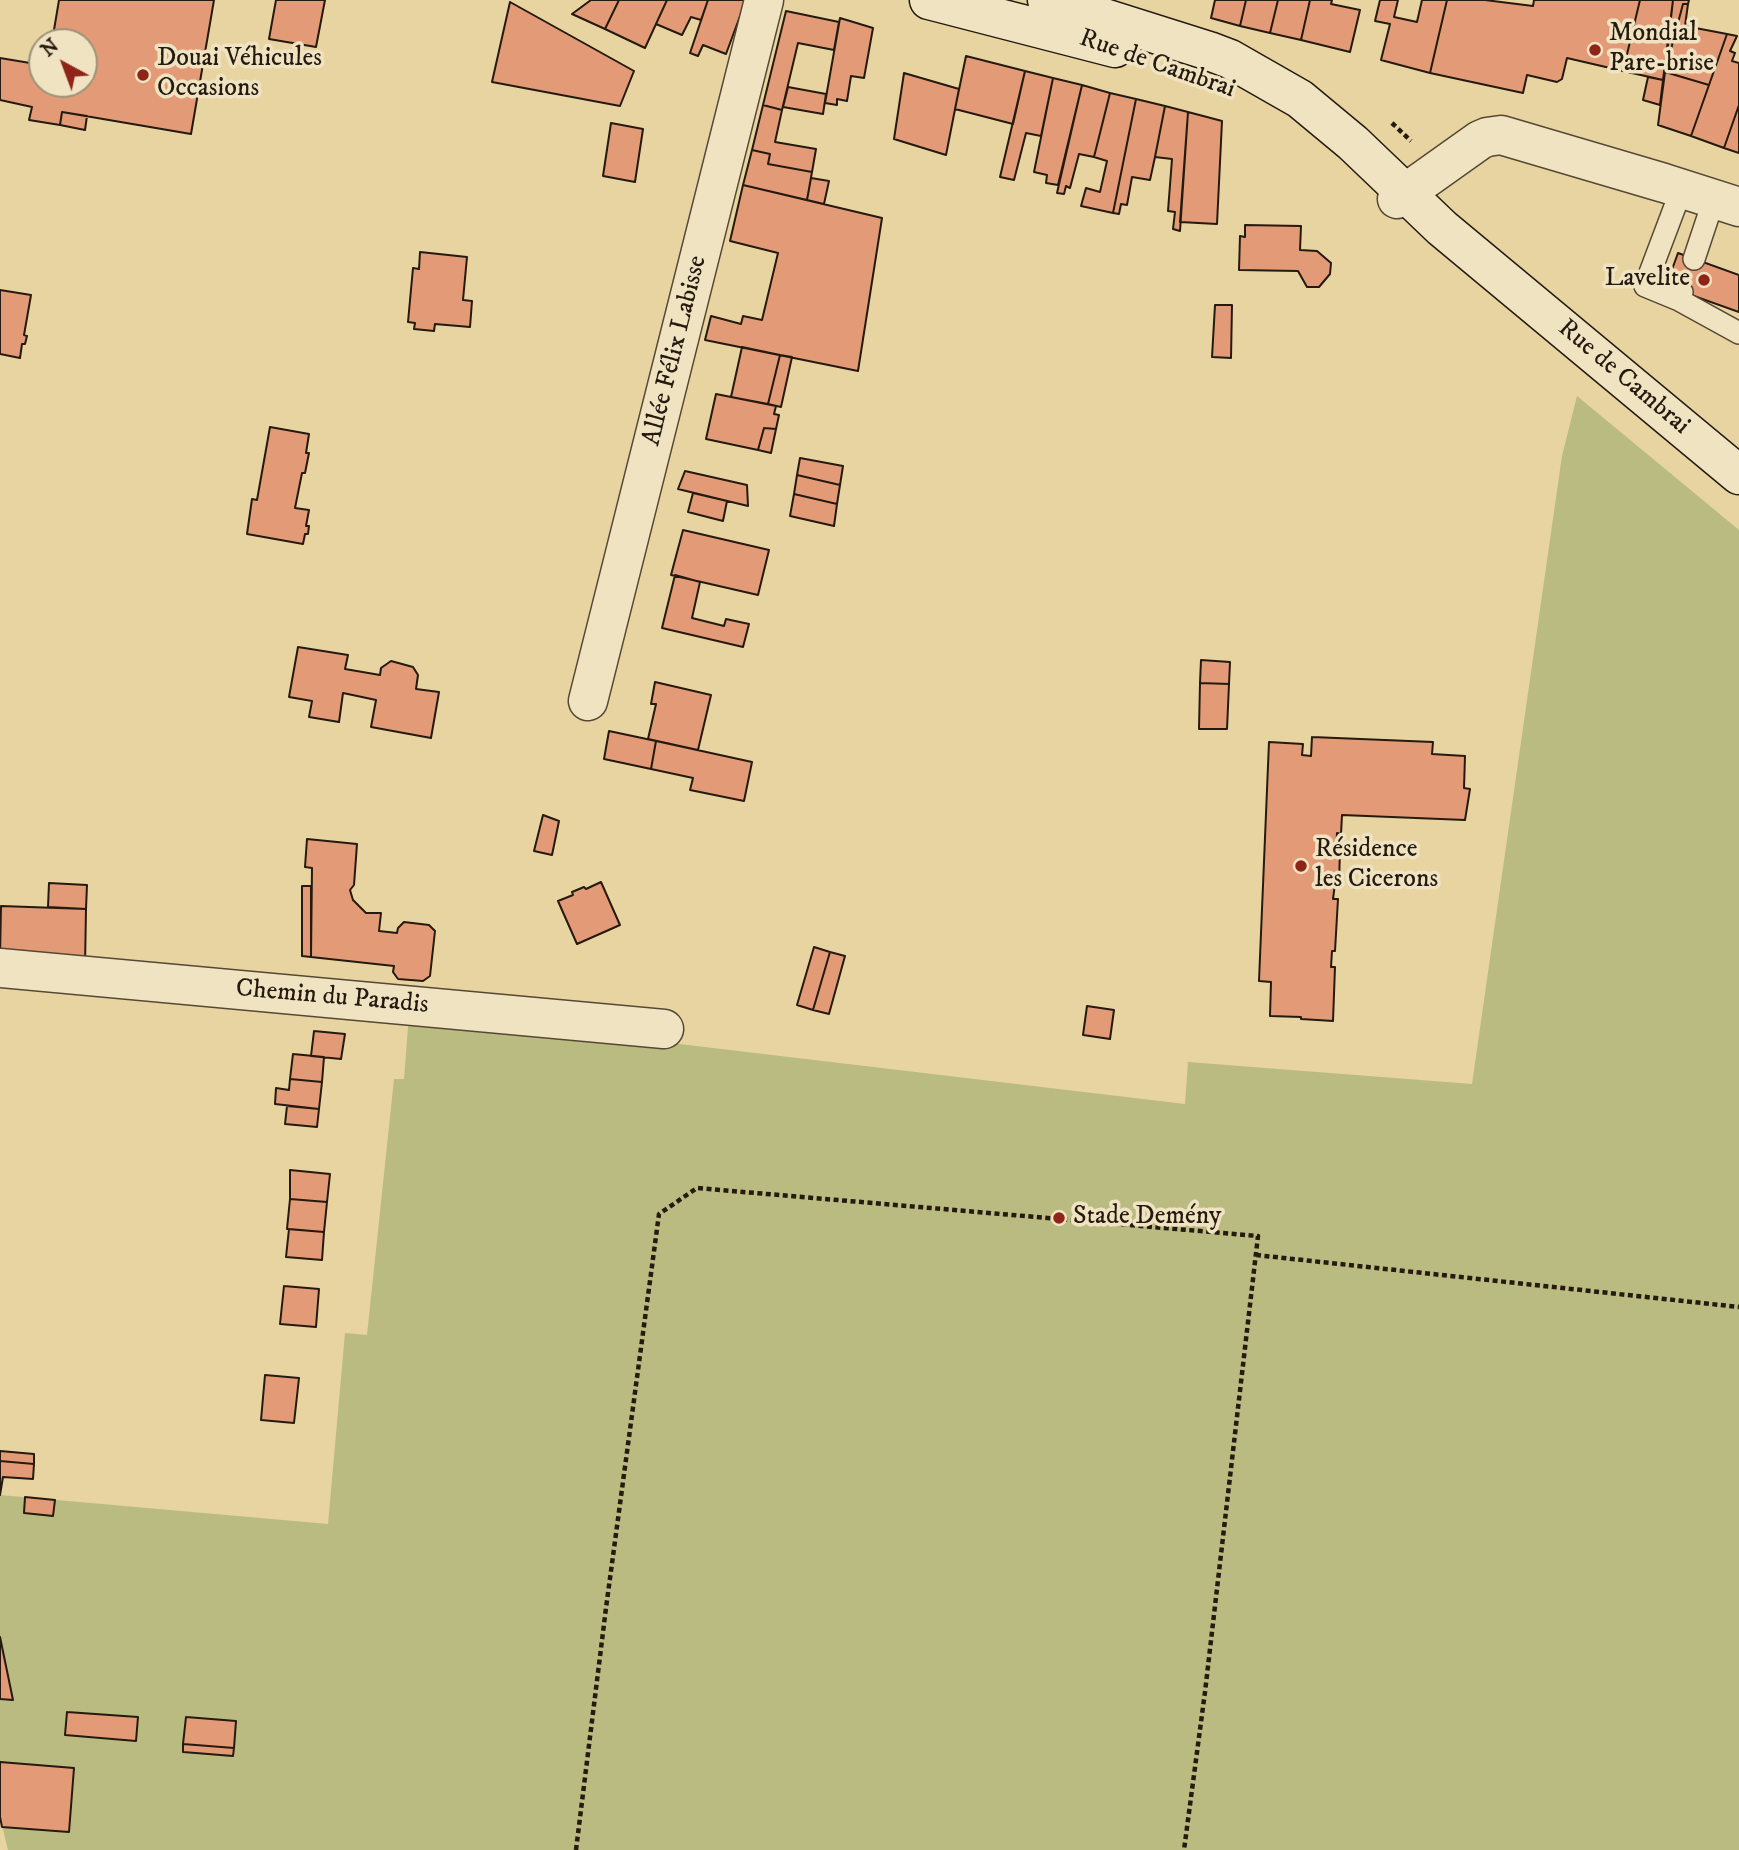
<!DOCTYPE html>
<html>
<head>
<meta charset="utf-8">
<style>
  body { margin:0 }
  #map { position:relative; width:1739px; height:1850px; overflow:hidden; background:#e7d4a1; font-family:"IM FELL DW Pica",serif }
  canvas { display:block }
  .north { position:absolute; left:28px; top:28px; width:70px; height:70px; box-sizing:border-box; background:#efe3c2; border:2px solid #9e937a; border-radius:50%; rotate:319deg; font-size:19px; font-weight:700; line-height:28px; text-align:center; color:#251a0f }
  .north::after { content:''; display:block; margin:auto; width:24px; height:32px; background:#8f2418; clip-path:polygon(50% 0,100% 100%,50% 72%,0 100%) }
</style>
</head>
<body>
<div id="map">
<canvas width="1739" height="1850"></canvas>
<div class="north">N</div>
</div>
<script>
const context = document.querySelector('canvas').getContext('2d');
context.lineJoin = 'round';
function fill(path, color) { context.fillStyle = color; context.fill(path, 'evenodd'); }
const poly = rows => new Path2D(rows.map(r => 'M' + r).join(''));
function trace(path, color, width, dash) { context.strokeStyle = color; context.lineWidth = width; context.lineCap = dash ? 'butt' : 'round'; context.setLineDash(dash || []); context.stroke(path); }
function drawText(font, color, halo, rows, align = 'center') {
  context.font = font + ' "IM FELL DW Pica",serif'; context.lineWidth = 7; context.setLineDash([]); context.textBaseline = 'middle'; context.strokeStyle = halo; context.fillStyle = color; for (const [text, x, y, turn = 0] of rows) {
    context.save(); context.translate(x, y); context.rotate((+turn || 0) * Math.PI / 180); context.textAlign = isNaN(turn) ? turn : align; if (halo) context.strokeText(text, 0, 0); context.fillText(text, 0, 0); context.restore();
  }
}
fill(poly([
  [1577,396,1739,530,1739,1850,8,1850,0,1817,0,1495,328,1524,345,1333,367,1335,394,1079,404,1079,409,1015,671,1043,1185,1104,1188,1062,1472,1084,1562,456]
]), '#babb81');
const building = poly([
  [59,0,214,0,191,134,62,112,60,125,29,120,32,107,0,100,0,58,42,65,42,84,84,84,84,42,52,42,59,0],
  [276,0,325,0,316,47,269,39,276,0],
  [591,0,619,0,605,29,572,14,591,0],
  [619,0,667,0,645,48,605,29,619,0],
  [667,0,708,0,701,20,691,17,682,35,656,24,667,0],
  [708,0,746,0,726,54,703,45,698,56,690,53,708,0],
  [1215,0,1246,0,1240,26,1211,18,1215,0],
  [1246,0,1278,0,1270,33,1240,26,1246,0],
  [1278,0,1310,0,1301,40,1270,33,1278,0],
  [1310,0,1332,0,1331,4,1360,10,1350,52,1301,40,1310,0],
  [1380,0,1398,0,1394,17,1417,22,1422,0,1447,0,1430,73,1381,60,1390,24,1375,21,1380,0],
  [1447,0,1485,0,1533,6,1534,0,1640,0,1623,71,1567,58,1562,79,1557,82,1527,75,1523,93,1430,73,1447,0],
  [1640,0,1673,0,1663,80,1623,71,1640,0],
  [1673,0,1689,0,1688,4,1683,4,1665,72,1673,0],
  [510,2,634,71,620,106,492,82,510,2],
  [1683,4,1688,4,1685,26,1727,34,1709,85,1665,72,1683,4],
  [786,11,839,22,834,50,798,43,782,110,763,105,786,11],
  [840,18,873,28,864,78,851,76,847,101,837,99,837,105,825,103,840,18],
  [1727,34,1737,36,1730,51,1735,53,1732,61,1739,63,1739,105,1724,148,1691,136,1727,34],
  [966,56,1025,71,1013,124,955,109,966,56],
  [1025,71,1053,78,1041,136,1026,133,1014,180,1000,177,1025,71],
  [1665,72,1709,85,1691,136,1658,125,1665,72],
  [904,73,959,89,946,155,894,139,904,73],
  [1648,77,1663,80,1660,105,1643,100,1648,77],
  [1053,78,1082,85,1058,185,1046,183,1047,175,1034,172,1053,78],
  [1082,85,1110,93,1094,157,1079,154,1070,188,1066,186,1064,194,1057,193,1082,85],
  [788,87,826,94,823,114,783,107,788,87],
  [1110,93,1136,99,1113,213,1081,206,1086,188,1100,192,1107,161,1094,157,1110,93],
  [1136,99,1165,106,1155,157,1150,180,1132,177,1127,205,1121,204,1119,214,1113,213,1136,99],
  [763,105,782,110,775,142,816,149,812,172,768,164,770,154,752,150,763,105],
  [1739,105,1739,153,1724,148,1739,105],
  [1165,106,1188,112,1180,231,1173,229,1175,212,1168,211,1172,159,1155,157,1165,106],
  [62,112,87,116,85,130,60,125,62,112],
  [1188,112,1222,121,1217,224,1180,222,1188,112],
  [611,123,643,129,635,182,603,176,611,123],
  [752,150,770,154,768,164,812,172,807,200,743,185,752,150],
  [811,178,829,181,824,204,807,200,811,178],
  [743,185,882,218,858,371,705,340,711,316,741,324,743,316,762,320,778,253,730,241,743,185],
  [1245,225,1301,226,1300,250,1317,251,1331,263,1330,274,1319,287,1307,287,1298,271,1239,270,1240,236,1245,237,1245,225],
  [420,252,467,257,463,300,472,301,470,327,435,324,434,331,414,329,415,323,408,322,413,268,419,269,420,252],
  [1678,253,1739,275,1739,312,1666,286,1678,253],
  [0,290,31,295,24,335,27,336,25,344,22,344,20,358,0,354,0,290],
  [1215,305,1232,305,1231,358,1212,357,1215,305],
  [742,347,780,355,768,404,731,397,742,347],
  [780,355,792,357,781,407,768,404,780,355],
  [716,394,776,406,774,414,779,415,776,429,764,428,758,450,706,439,716,394],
  [270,427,309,434,306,453,309,453,305,473,302,473,295,508,309,510,306,526,309,526,308,534,305,534,303,544,247,534,252,499,257,500,270,427],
  [764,428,776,429,771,453,758,450,764,428],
  [800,458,843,466,840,485,797,475,800,458],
  [685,471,747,485,748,506,678,489,685,471],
  [797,475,840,485,837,504,794,494,797,475],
  [693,493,727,501,723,521,688,512,693,493],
  [794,494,837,504,834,526,790,516,794,494],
  [683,530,769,550,758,595,671,575,683,530],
  [675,575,700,582,692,618,724,626,726,619,749,624,743,647,662,628,675,575],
  [298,647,348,655,345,669,380,675,381,668,391,661,413,667,418,675,416,689,439,692,431,738,371,727,376,700,343,693,339,722,309,717,312,701,289,697,298,647],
  [1201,660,1230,662,1229,684,1200,683,1201,660],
  [655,682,711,695,698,750,648,739,656,704,651,704,655,682],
  [1200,683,1229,684,1227,729,1199,729,1200,683],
  [609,731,656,741,651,769,604,759,609,731],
  [1312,737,1433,742,1432,754,1465,756,1464,788,1470,789,1465,820,1342,815,1341,834,1337,833,1336,849,1340,849,1339,884,1335,884,1333,899,1338,899,1335,951,1332,951,1331,967,1335,967,1333,1021,1301,1019,1301,1017,1270,1016,1271,982,1259,981,1269,742,1303,744,1302,755,1311,756,1312,737],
  [656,741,752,762,744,801,690,790,693,778,651,769,656,741],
  [543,815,559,821,552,855,534,851,543,815],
  [307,839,357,844,354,885,350,890,353,900,366,913,381,913,379,931,397,933,398,928,404,922,429,925,435,931,430,976,423,981,398,979,393,972,394,966,311,957,312,868,305,867,307,839],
  [601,882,620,925,577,944,558,901,573,895,572,892,584,887,586,889,601,882],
  [49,883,87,885,86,909,48,907,49,883],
  [302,886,311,886,311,957,302,956,302,886],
  [1,906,86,909,85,966,0,957,1,906],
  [814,947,830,952,813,1010,797,1005,814,947],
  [830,952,845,956,829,1014,813,1010,830,952],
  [1087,1006,1114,1010,1110,1039,1083,1035,1087,1006],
  [314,1031,345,1034,341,1059,311,1056,314,1031],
  [293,1054,324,1057,322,1082,290,1079,293,1054],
  [290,1079,322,1082,319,1109,275,1104,276,1088,289,1090,290,1079],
  [287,1106,319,1109,317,1127,285,1124,287,1106],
  [290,1170,330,1174,327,1202,290,1199,290,1170],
  [290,1199,327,1202,324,1232,287,1229,290,1199],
  [289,1229,324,1232,322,1260,286,1257,289,1229],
  [284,1286,319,1289,316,1327,280,1324,284,1286],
  [265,1375,299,1378,294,1423,261,1420,265,1375],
  [0,1451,34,1454,34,1464,0,1461,0,1451],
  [0,1461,34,1464,33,1479,3,1477,0,1495,0,1461],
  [25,1497,55,1500,53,1516,24,1513,25,1497],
  [0,1637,13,1700,0,1699,0,1637],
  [67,1712,138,1717,136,1741,65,1735,67,1712],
  [186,1717,236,1721,234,1748,183,1744,186,1717],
  [183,1744,234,1748,233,1756,183,1752,183,1744],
  [0,1762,74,1768,69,1832,2,1827,0,1817,0,1762]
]);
fill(building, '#e39a77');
trace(building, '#251a0f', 2);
const lane = poly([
  [1694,259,1714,199],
  [1682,292,1679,300,1739,333],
  [1679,300,1645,286,1682,188]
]);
const street = poly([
  [1397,199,1480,140,1487,137,1501,135,1664,183,1739,207],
  [588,701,764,0],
  [0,968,664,1029]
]);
const secondary = poly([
  [929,0,1115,48],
  [1047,0,1209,51,1230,59,1300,99,1353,143,1442,228,1739,475]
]);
trace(lane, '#564834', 24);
trace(street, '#564834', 41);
trace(secondary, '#251a0f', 41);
trace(poly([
  [1392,123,1411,141],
  [1256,1255,1739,1307],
  [576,1850,606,1608,659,1214,697,1188,1258,1236,1205,1692,1184,1850]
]), '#251a0f', 4.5, [5, 3.5]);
trace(lane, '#efe3c2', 21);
trace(street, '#efe3c2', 38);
trace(secondary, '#efe3c2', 38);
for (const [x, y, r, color] of [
  [1595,50,7,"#8f2418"],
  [143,75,7,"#8f2418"],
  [1704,280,7,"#8f2418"],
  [1301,866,7,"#8f2418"],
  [1059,1218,7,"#8f2418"]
]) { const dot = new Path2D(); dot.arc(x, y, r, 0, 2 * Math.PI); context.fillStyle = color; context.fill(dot); trace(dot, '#efe3c2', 2.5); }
drawText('26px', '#251a0f', '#efe3c2', [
  ["Mondial",1609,35],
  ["Pare-brise",1609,65],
  ["Douai Véhicules",157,60],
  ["Occasions",157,90],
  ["Lavelite",1690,280,"right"],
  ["Résidence",1315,851],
  ["les Cicerons",1315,881],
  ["Stade Demény",1073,1218]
], 'left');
drawText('26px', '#251a0f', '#efe3c2', [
  ["Rue de Cambrai",1157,65,19],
  ["Allée Félix Labisse",676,351,-76],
  ["Rue de Cambrai",1623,378,40],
  ["Chemin du Paradis",332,998,5]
]);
</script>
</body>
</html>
